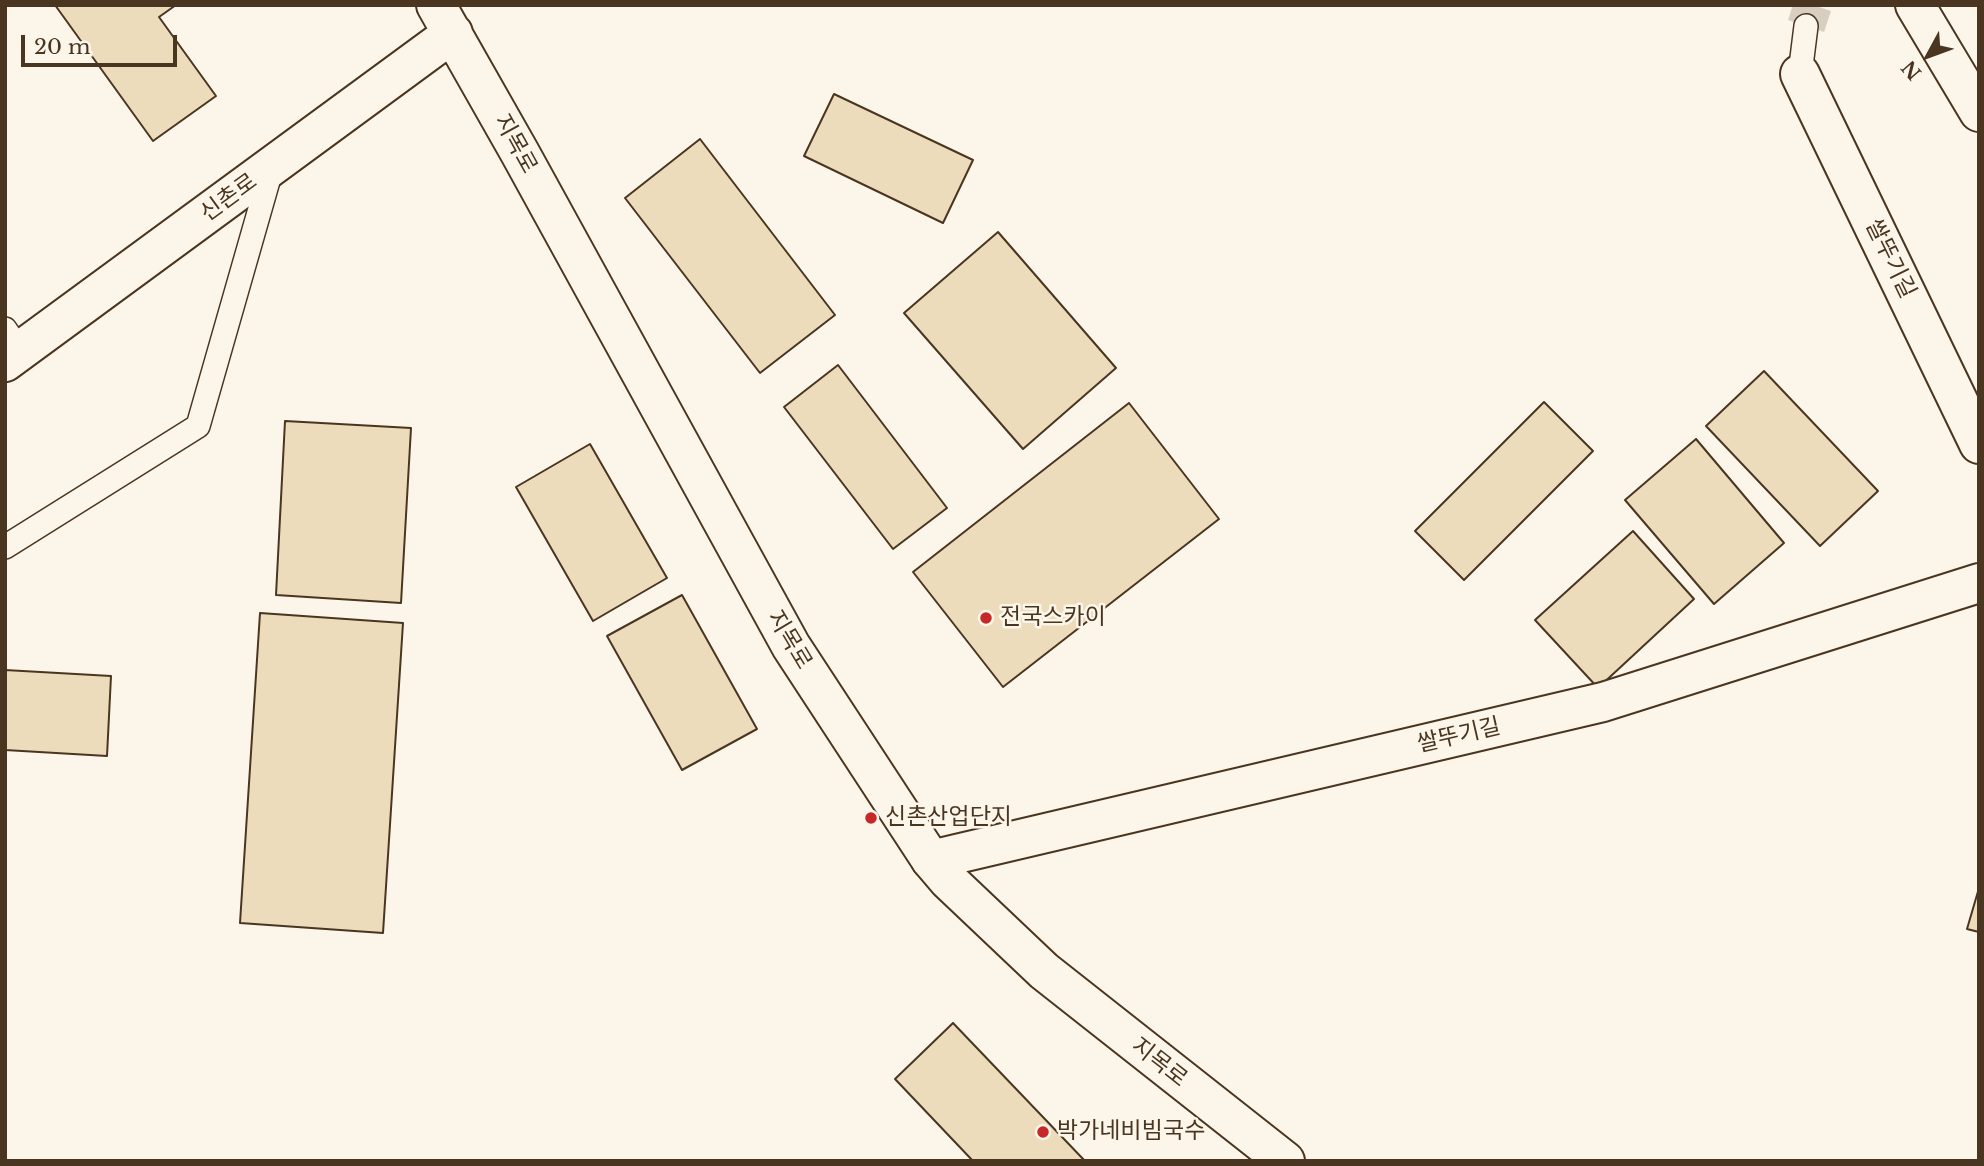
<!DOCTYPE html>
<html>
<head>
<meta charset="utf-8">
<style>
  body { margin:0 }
  #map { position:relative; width:1984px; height:1166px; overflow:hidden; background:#fbf6e9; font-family:"Libre Baskerville",serif }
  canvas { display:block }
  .frame { position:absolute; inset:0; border:7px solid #4a3520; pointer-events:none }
  .north { position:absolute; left:1893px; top:21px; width:70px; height:70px; -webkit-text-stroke:5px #fbf6e9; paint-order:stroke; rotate:229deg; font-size:19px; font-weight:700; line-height:28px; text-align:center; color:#4a3520 }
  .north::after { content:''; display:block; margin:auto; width:24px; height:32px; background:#4a3520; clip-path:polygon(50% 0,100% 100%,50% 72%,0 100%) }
  .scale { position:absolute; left:21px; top:35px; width:156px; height:32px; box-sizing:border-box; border:4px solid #4a3520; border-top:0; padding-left:9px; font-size:21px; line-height:24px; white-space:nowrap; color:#4a3520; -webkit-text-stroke:5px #fbf6e9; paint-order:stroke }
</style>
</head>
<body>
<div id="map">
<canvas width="1984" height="1166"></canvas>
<div class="frame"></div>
<div class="north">N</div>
<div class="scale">20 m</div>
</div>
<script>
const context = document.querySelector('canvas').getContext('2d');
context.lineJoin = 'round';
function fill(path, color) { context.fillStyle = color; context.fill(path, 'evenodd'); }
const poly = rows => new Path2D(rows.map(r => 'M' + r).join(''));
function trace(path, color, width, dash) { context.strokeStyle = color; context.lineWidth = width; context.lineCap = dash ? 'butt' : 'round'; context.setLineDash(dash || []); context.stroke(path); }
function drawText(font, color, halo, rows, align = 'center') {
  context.font = font + ' "Libre Baskerville","Noto Sans KR",serif'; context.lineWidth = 5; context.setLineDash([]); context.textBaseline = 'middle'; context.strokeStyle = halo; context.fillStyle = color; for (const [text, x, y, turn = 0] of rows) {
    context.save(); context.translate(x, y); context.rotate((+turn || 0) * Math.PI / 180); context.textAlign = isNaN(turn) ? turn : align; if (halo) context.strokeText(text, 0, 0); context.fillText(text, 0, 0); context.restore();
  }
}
const building = poly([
  [55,5,176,5,159,17,216,96,153,141,55,5],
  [834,94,973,160,943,223,804,156,834,94],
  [700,139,835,315,760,373,625,198,700,139],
  [998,232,1116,368,1023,449,904,313,998,232],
  [838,365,947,508,893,549,784,407,838,365],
  [1764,371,1878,491,1820,546,1706,426,1764,371],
  [1544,402,1593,451,1464,580,1415,531,1544,402],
  [1129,403,1219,519,1003,687,913,572,1129,403],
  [285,421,411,428,401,603,276,595,285,421],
  [1696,439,1784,543,1714,604,1625,500,1696,439],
  [590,444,667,578,593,621,516,487,590,444],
  [1633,531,1694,599,1598,688,1535,620,1633,531],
  [682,595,757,729,682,770,607,636,682,595],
  [260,613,403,623,383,933,240,923,260,613],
  [5,670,111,676,107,756,5,750,5,670],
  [1979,888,1979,932,1967,929,1979,888],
  [953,1023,1085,1161,973,1161,895,1079,953,1023]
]);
fill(building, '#ecdcbc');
trace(building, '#4a3520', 2);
trace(poly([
  [1806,26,1813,5]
]), '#d8cfc1', 38, [38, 19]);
const lane = poly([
  [1800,74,1806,26],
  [5,329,20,351],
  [5,547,198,426,272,167]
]);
const street = poly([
  [1800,74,1979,444],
  [931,860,1603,702,1979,583]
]);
const secondary = poly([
  [436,5,520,153,791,646,931,860,948,880,1044,971,1285,1161],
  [1915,5,1979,112],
  [5,362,453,33]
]);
trace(lane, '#4a3520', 26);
trace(street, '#4a3520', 42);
trace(secondary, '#4a3520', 42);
trace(lane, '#fbf6e9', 23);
trace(street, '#fbf6e9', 38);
trace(secondary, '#fbf6e9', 38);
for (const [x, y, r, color] of [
  [986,618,7,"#c62828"],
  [871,818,7,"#c62828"],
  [1043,1132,7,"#c62828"]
]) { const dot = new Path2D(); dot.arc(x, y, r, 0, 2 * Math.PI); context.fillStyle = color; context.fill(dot); trace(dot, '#fbf6e9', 2.5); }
drawText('23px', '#4a3520', '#fbf6e9', [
  ["지목로",515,144,61],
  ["신촌로",229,198,-36],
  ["쌀뚜기길",1890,259,64],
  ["지목로",789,640,59],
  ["쌀뚜기길",1459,736,-13],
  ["지목로",1159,1063,38]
]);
drawText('23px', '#4a3520', '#fbf6e9', [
  ["전국스카이",1000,618],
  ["신촌산업단지",885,818],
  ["박가네비빔국수",1057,1132]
], 'left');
</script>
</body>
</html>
